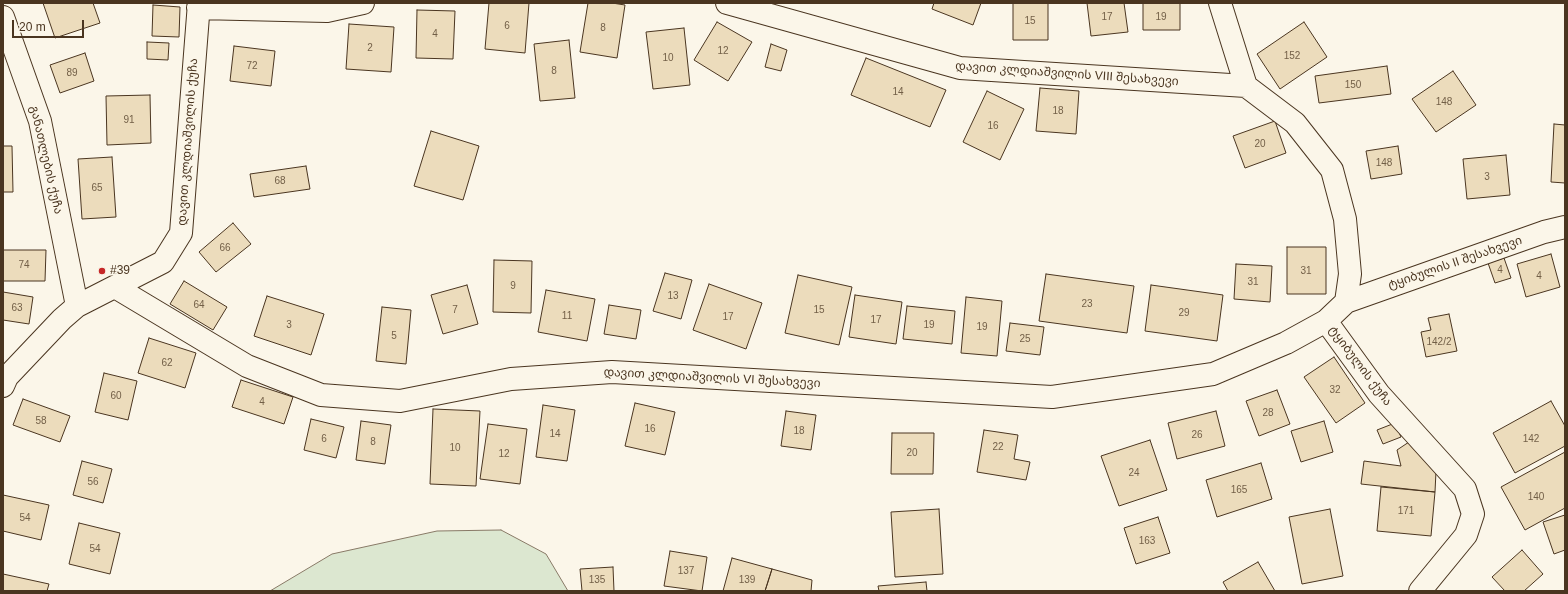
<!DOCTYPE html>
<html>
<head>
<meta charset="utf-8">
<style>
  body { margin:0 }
  #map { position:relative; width:1568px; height:594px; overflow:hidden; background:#fbf6e9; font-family:Helvetica,sans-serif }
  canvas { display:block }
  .frame { position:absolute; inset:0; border:4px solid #4a3520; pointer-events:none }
  .scale { position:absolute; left:12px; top:20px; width:72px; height:18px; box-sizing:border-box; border:2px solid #4a3520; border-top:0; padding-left:5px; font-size:12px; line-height:14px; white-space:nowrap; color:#4a3520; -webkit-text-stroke:3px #fbf6e9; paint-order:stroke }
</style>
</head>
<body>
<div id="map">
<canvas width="1568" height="594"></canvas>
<div class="frame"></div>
<div class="scale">20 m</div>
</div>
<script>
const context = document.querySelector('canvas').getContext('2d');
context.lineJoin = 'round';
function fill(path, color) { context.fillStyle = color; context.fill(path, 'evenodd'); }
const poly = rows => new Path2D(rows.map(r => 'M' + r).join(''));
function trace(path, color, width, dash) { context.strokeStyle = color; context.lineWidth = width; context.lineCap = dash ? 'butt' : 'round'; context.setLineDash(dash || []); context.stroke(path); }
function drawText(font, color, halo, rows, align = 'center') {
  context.font = font + ' Helvetica,"Noto Sans Georgian",sans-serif'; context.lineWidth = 3; context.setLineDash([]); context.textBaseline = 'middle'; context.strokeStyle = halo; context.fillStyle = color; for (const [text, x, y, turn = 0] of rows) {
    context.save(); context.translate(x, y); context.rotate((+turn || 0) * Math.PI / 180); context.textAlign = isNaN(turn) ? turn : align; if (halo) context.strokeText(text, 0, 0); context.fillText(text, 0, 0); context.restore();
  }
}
const green = poly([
  [501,530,546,554,568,591,270,591,332,554,437,531,501,530]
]);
fill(green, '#dce7d0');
trace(green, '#887966', 1);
const building = poly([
  [43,3,93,3,100,23,55,38,43,3],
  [489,3,529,3,525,53,485,49,489,3],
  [588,3,612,3,625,5,617,58,580,52,588,3],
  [934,3,981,3,973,25,932,9,934,3],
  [1013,3,1048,3,1048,40,1013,40,1013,3],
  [1087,3,1124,3,1128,32,1091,36,1087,3],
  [1143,3,1180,3,1180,30,1143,30,1143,3],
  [153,5,180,7,179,37,152,36,153,5],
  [417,10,455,11,453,59,416,58,417,10],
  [717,22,752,42,728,81,694,60,717,22],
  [1304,22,1327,57,1280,89,1257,54,1304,22],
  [349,24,394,27,391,72,346,69,349,24],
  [684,28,690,85,653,89,646,32,684,28],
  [569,40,575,98,540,101,534,44,569,40],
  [147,42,169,43,168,60,147,59,147,42],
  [771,44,787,50,781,71,765,67,771,44],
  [234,46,275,51,271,86,230,81,234,46],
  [85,53,94,81,60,93,50,65,85,53],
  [866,58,946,90,930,127,851,95,866,58],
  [1387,66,1391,94,1319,103,1315,76,1387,66],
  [1453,71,1476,105,1436,132,1412,99,1453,71],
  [1040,88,1079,91,1076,134,1036,131,1040,88],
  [987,91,1024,109,1000,160,963,142,987,91],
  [150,95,151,143,107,145,106,96,150,95],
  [1275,121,1286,153,1245,168,1233,136,1275,121],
  [1554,124,1565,125,1565,183,1551,182,1554,124],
  [431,131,479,146,463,200,414,186,431,131],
  [3,146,12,146,13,192,3,192,3,146],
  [1398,146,1402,174,1371,179,1366,151,1398,146],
  [1506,155,1510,195,1467,199,1463,159,1506,155],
  [112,157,116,217,82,219,78,159,112,157],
  [306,166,310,189,254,197,250,174,306,166],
  [233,223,251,244,216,272,199,252,233,223],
  [1287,247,1326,247,1326,294,1287,294,1287,247],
  [3,250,46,250,45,281,3,281,3,250],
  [1551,254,1560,287,1526,297,1517,264,1551,254],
  [1504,258,1511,278,1495,283,1488,263,1504,258],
  [494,260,532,261,531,313,493,312,494,260],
  [1236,264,1272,266,1270,302,1234,299,1236,264],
  [665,273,692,280,681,319,653,311,665,273],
  [1046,274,1134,286,1127,333,1039,321,1046,274],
  [798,275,852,287,839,345,785,333,798,275],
  [184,281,227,307,213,330,170,304,184,281],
  [709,284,762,303,746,349,693,330,709,284],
  [467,285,478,324,443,334,431,295,467,285],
  [1151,285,1223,295,1217,341,1145,331,1151,285],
  [546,290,595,299,587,341,538,332,546,290],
  [3,292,33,297,29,324,3,320,3,292],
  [855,295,902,302,896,344,849,337,855,295],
  [267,296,324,314,311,355,254,336,267,296],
  [966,297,1002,301,997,356,961,353,966,297],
  [609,305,641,310,636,339,604,334,609,305],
  [907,306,955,311,952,344,903,339,907,306],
  [382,307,411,310,406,364,376,361,382,307],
  [1449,314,1457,351,1426,357,1421,332,1431,330,1428,318,1449,314],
  [1010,323,1044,327,1040,355,1006,351,1010,323],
  [149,338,196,353,185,388,138,373,149,338],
  [1334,357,1365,403,1336,423,1304,377,1334,357],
  [104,373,137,381,128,420,95,412,104,373],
  [241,380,293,397,284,424,232,407,241,380],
  [1277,390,1290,424,1259,436,1246,401,1277,390],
  [23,399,70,416,60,442,13,425,23,399],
  [1551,401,1565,426,1565,446,1515,473,1493,433,1551,401],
  [635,403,675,412,665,455,625,446,635,403],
  [543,405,575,410,567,461,536,457,543,405],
  [433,409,480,411,476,486,430,484,433,409],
  [786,411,816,415,811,450,781,446,786,411],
  [1216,411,1225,446,1177,459,1168,423,1216,411],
  [311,419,344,427,336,458,304,450,311,419],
  [361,421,391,425,385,464,356,460,361,421],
  [1324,421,1333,452,1301,462,1291,431,1324,421],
  [1395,423,1401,437,1383,444,1377,430,1395,423],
  [488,424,527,429,520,484,480,479,488,424],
  [984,430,1018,435,1014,459,1030,462,1026,480,977,472,984,430],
  [892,433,934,433,933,474,891,474,892,433],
  [1150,440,1167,490,1119,506,1101,456,1150,440],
  [1409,442,1436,471,1435,492,1361,484,1364,461,1401,466,1397,450,1409,442],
  [1565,452,1565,508,1525,530,1501,487,1565,452],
  [82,461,112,469,103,503,73,495,82,461],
  [1261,463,1272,499,1217,517,1206,480,1261,463],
  [1381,487,1435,492,1431,536,1377,531,1381,487],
  [3,495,49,505,41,540,3,531,3,495],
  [939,509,943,574,895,577,891,512,939,509],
  [1330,509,1343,576,1302,584,1289,517,1330,509],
  [1565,515,1565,550,1554,554,1543,522,1565,515],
  [1158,517,1170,553,1136,564,1124,528,1158,517],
  [79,523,120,533,110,574,69,564,79,523],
  [1522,550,1543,574,1524,591,1505,591,1492,577,1522,550],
  [670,551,707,557,702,591,664,586,670,551],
  [732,558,772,569,765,591,723,591,732,558],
  [1258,562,1275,591,1228,591,1223,582,1258,562],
  [613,567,614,591,582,591,580,569,613,567],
  [772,569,812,580,811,591,765,591,772,569],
  [3,574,49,584,47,591,3,591,3,574],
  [926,582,927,591,879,591,878,586,926,582]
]);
fill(building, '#ecdcbc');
trace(building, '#4a3520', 1);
const minor = poly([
  [727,3,960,68,1246,86],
  [198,8,327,11,363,3],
  [3,17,40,121,77,306],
  [115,287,247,366,321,395,400,401,511,379,612,372,1052,397,1213,374,1286,343,1326,321,1346,302,1350,274,1345,219,1332,170,1295,123,1246,86,1220,3],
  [1346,302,1544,232,1565,227],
  [1326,321,1379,394,1465,489,1473,514,1466,535,1420,591],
  [3,386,7,377,62,319,77,306,163,262,181,233,199,3]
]);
trace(minor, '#4a3520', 24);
trace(minor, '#fbf6e9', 22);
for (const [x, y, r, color] of [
  [102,271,4,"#c62828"]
]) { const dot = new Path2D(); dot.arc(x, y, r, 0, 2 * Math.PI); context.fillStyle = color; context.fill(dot); trace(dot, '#fbf6e9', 1.5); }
drawText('10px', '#725f47', null, [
  ["17",1107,17],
  ["19",1161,17],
  ["15",1030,21],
  ["6",507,26],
  ["8",603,28],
  ["4",435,34],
  ["2",370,48],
  ["12",723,51],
  ["152",1292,56],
  ["10",668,58],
  ["72",252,66],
  ["8",554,71],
  ["89",72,73],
  ["150",1353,85],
  ["14",898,92],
  ["148",1444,102],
  ["18",1058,111],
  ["91",129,120],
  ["16",993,126],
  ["20",1260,144],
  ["148",1384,163],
  ["3",1487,177],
  ["68",280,181],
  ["65",97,188],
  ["66",225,248],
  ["74",24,265],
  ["4",1500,270],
  ["31",1306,271],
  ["4",1539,276],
  ["31",1253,282],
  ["9",513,286],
  ["13",673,296],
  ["23",1087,304],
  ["64",199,305],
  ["63",17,308],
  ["7",455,310],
  ["15",819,310],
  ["29",1184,313],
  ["11",567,316],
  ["17",728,317],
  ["17",876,320],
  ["3",289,325],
  ["19",929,325],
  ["19",982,327],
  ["5",394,336],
  ["25",1025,339],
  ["142/2",1439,342],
  ["62",167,363],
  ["32",1335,390],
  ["60",116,396],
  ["4",262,402],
  ["28",1268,413],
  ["58",41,421],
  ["16",650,429],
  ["18",799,431],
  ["14",555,434],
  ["26",1197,435],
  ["6",324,439],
  ["142",1531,439],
  ["8",373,442],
  ["22",998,447],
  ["10",455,448],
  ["20",912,453],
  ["12",504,454],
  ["24",1134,473],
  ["56",93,482],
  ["165",1239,490],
  ["140",1536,497],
  ["171",1406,511],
  ["54",25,518],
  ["163",1147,541],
  ["54",95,549],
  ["137",686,571],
  ["135",597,580],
  ["139",747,580]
]);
drawText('12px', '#4a3520', '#fbf6e9', [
  ["დავით კლდიაშვილის VIII შესახვევი",1067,74,4],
  ["დავით კლდიაშვილის ქუჩა",188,142,-86],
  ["განათლების ქუჩა",46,160,77],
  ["ტყიბულის II შესახვევი",1455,263,-19],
  ["ტყიბულის ქუჩა",1360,366,53],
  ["დავით კლდიაშვილის VI შესახვევი",712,378,3]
]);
drawText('12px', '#4a3520', '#fbf6e9', [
  ["#39",110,271]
], 'left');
</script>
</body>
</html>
